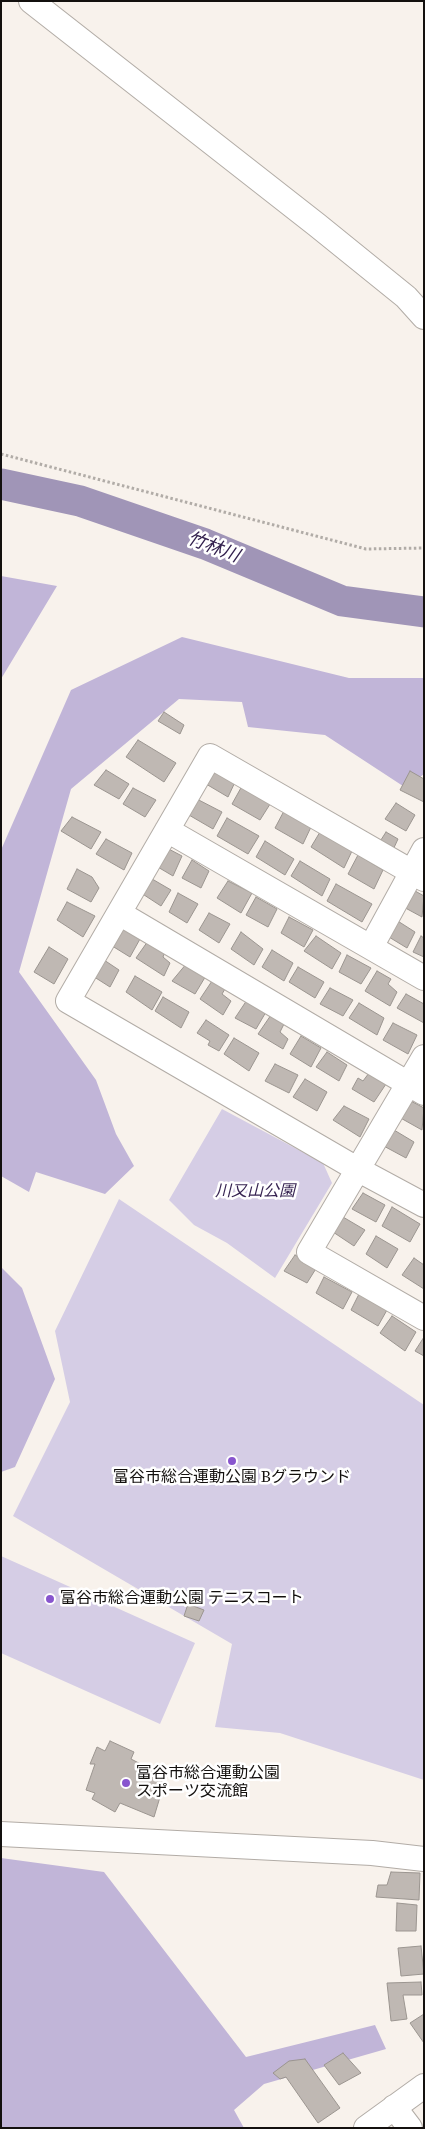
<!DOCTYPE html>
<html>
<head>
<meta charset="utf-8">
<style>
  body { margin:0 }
  #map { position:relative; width:425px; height:2129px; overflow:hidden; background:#f8f2ec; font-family:"Source Serif 4",serif }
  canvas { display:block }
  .frame { position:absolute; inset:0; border:2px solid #13100e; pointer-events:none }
</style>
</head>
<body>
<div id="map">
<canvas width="425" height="2129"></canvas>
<div class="frame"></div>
</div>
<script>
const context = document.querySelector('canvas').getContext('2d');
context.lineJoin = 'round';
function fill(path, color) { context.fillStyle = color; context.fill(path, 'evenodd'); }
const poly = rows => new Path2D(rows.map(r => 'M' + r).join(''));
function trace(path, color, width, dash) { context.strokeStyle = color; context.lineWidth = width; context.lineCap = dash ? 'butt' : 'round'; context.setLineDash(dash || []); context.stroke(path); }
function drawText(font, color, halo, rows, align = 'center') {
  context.font = font + ' "Source Serif 4","Noto Sans JP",serif'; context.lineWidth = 5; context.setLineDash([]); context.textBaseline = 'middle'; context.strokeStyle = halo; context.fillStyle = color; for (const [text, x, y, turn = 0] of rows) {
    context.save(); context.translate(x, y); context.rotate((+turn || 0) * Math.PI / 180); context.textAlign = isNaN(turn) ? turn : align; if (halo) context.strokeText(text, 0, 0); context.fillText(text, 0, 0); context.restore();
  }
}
fill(poly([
  [222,1109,323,1163,332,1183,275,1278,227,1243,194,1225,169,1200],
  [119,1199,424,1405,424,1780,280,1733,215,1727,232,1644,13,1516,70,1402,55,1331],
  [1,1556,195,1643,160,1724,1,1653]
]), '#d5cde5');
fill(poly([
  [1,576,57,586,1,679],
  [182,637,349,678,424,678,424,774,406,788,325,735,248,727,242,702,179,699,71,789,19,972,96,1080,116,1134,134,1166,105,1194,36,1172,29,1192,1,1176,1,850,71,690],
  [1,1267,22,1288,55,1379,15,1467,1,1472],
  [1,1858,104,1872,246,2057,375,2025,386,2049,264,2084,234,2110,244,2128,1,2128]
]), '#c1b5d8');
trace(poly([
  [1,484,80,501,205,544,342,601,424,612]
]), '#a095b7', 31);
const building = poly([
  [164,712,184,725,180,734,158,721,164,712],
  [138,740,176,763,164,782,126,757,138,740],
  [211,763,236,780,228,797,201,781,211,763],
  [106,770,129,784,119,799,94,785,106,770],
  [410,771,424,779,424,802,400,790,410,771],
  [242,786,272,801,260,820,232,804,242,786],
  [133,788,156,800,145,817,123,804,133,788],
  [191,796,222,812,213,829,182,811,191,796],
  [396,803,415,815,406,831,385,819,396,803],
  [284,811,311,827,303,844,275,828,284,811],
  [72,817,101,832,91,849,61,831,72,817],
  [227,818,259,836,248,854,217,836,227,818],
  [320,832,352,851,344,868,311,847,320,832],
  [386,832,398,839,392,852,379,843,386,832],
  [106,839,132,853,124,870,96,854,106,839],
  [265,841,294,859,285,875,256,857,265,841],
  [163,846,182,856,173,876,151,863,163,846],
  [358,855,383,870,374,889,348,874,358,855],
  [192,860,209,871,201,888,182,878,192,860],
  [300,861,330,879,322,896,291,876,300,861],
  [77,869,92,877,99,888,91,902,67,889,77,869],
  [147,876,171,890,161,906,138,891,147,876],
  [228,881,252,893,241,913,217,898,228,881],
  [336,884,372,904,362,922,327,901,336,884],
  [408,887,424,896,422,917,398,904,408,887],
  [178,893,198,904,187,923,169,912,178,893],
  [256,897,277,909,268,927,246,915,256,897],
  [67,902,95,916,83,937,57,920,67,902],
  [209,913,230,924,219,943,199,930,209,913],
  [289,917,313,930,304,947,281,933,289,917],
  [393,918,415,932,407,948,384,934,393,918],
  [120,927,140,939,130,957,109,944,120,927],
  [241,932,263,949,254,965,231,949,241,932],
  [316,936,341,953,332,969,304,951,316,936],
  [421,936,424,938,424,957,413,952,421,936],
  [148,941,165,952,163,957,170,963,164,976,136,958,148,941],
  [49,947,68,959,54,984,34,972,49,947],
  [272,950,293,963,284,981,262,967,272,950],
  [347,955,371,968,361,984,339,972,347,955],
  [98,956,119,970,110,987,88,973,98,956],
  [187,963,207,974,195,994,172,981,187,963],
  [298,967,324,982,315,998,289,982,298,967],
  [377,971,391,979,388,984,397,992,390,1006,365,991,377,971],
  [135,976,162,992,152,1010,126,992,135,976],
  [212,981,225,989,222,994,231,1001,223,1015,200,999,212,981],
  [330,988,353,1000,343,1016,320,1004,330,988],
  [406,994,424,1004,424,1023,397,1008,406,994],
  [163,997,189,1012,181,1028,155,1011,163,997],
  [247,1000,266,1012,256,1029,235,1018,247,1000],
  [359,1003,384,1018,377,1035,349,1018,359,1003],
  [271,1015,284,1024,280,1032,288,1039,283,1049,258,1034,271,1015],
  [206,1020,229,1035,219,1051,208,1045,210,1041,197,1033,206,1020],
  [393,1023,417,1035,408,1054,383,1040,393,1023],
  [301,1036,321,1048,311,1067,290,1054,301,1036],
  [234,1038,259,1053,249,1071,224,1054,234,1038],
  [327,1052,347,1065,339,1081,316,1067,327,1052],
  [275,1064,298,1075,289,1093,265,1081,275,1064],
  [369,1073,386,1084,374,1102,352,1089,358,1078,363,1081,369,1073],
  [305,1079,327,1092,317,1111,293,1097,305,1079],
  [407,1099,424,1108,422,1130,397,1116,407,1099],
  [344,1106,369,1119,360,1137,333,1120,344,1106],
  [389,1127,414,1142,406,1158,380,1144,389,1127],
  [363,1193,385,1205,376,1222,352,1209,363,1193],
  [392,1207,420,1224,410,1242,382,1226,392,1207],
  [343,1217,365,1230,354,1246,333,1232,343,1217],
  [376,1236,398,1249,387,1268,366,1254,376,1236],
  [295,1255,317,1267,307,1283,284,1271,295,1255],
  [414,1258,424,1265,424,1289,402,1275,414,1258],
  [324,1277,352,1292,343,1309,316,1293,324,1277],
  [359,1294,387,1310,378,1326,351,1310,359,1294],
  [392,1316,416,1332,405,1351,380,1333,392,1316],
  [424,1337,424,1356,415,1351,424,1337],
  [188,1604,204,1610,199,1621,184,1616,188,1604],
  [110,1741,134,1752,131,1759,166,1777,154,1817,120,1803,115,1812,92,1799,95,1793,86,1790,95,1764,90,1764,97,1747,105,1751,110,1741],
  [391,1872,420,1873,419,1900,376,1897,378,1885,387,1885,391,1872],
  [397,1903,417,1905,416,1931,396,1931,397,1903],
  [421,1946,424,1974,401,1976,398,1948,421,1946],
  [421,1982,422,1995,403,1995,407,2019,391,2021,387,1983,421,1982],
  [424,2014,424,2043,410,2023,424,2014],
  [343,2053,361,2073,339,2085,324,2065,343,2053],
  [305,2059,340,2108,318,2123,286,2077,280,2079,273,2073,289,2061,305,2059]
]);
fill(building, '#bfb8b3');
trace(building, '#9b9590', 1);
const minor = poly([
  [31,1,317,225,406,297,424,317],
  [167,830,424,978],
  [424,879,210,756,68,1001,357,1169,424,1205],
  [119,913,424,1093],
  [371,947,424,850],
  [424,1057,309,1252,424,1318],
  [1,1834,372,1853,424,1859],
  [394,2107,410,2128],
  [366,2128,424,2086]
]);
trace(minor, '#b2aca6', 26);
trace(poly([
  [1,454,366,549,424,548]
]), '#b1aca7', 3, [2.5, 2.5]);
trace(minor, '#fff', 24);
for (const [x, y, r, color] of [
  [232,1461,5,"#8855ce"],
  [50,1599,5,"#8855ce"],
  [126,1783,5,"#8855ce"]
]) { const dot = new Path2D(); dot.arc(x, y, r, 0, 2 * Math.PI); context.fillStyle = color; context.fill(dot); trace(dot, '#fff', 2); }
drawText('italic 16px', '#372452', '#fff', [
  ["川又山公園",255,1192]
]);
drawText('16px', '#13100e', '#fff', [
  ["富谷市総合運動公園 Bグラウンド",232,1478,"center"],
  ["富谷市総合運動公園 テニスコート",60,1599],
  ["富谷市総合運動公園",136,1774],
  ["スポーツ交流館",136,1792]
], 'left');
drawText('italic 18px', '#33214e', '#fff', [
  ["竹林川",213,548,21]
]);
</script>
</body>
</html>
